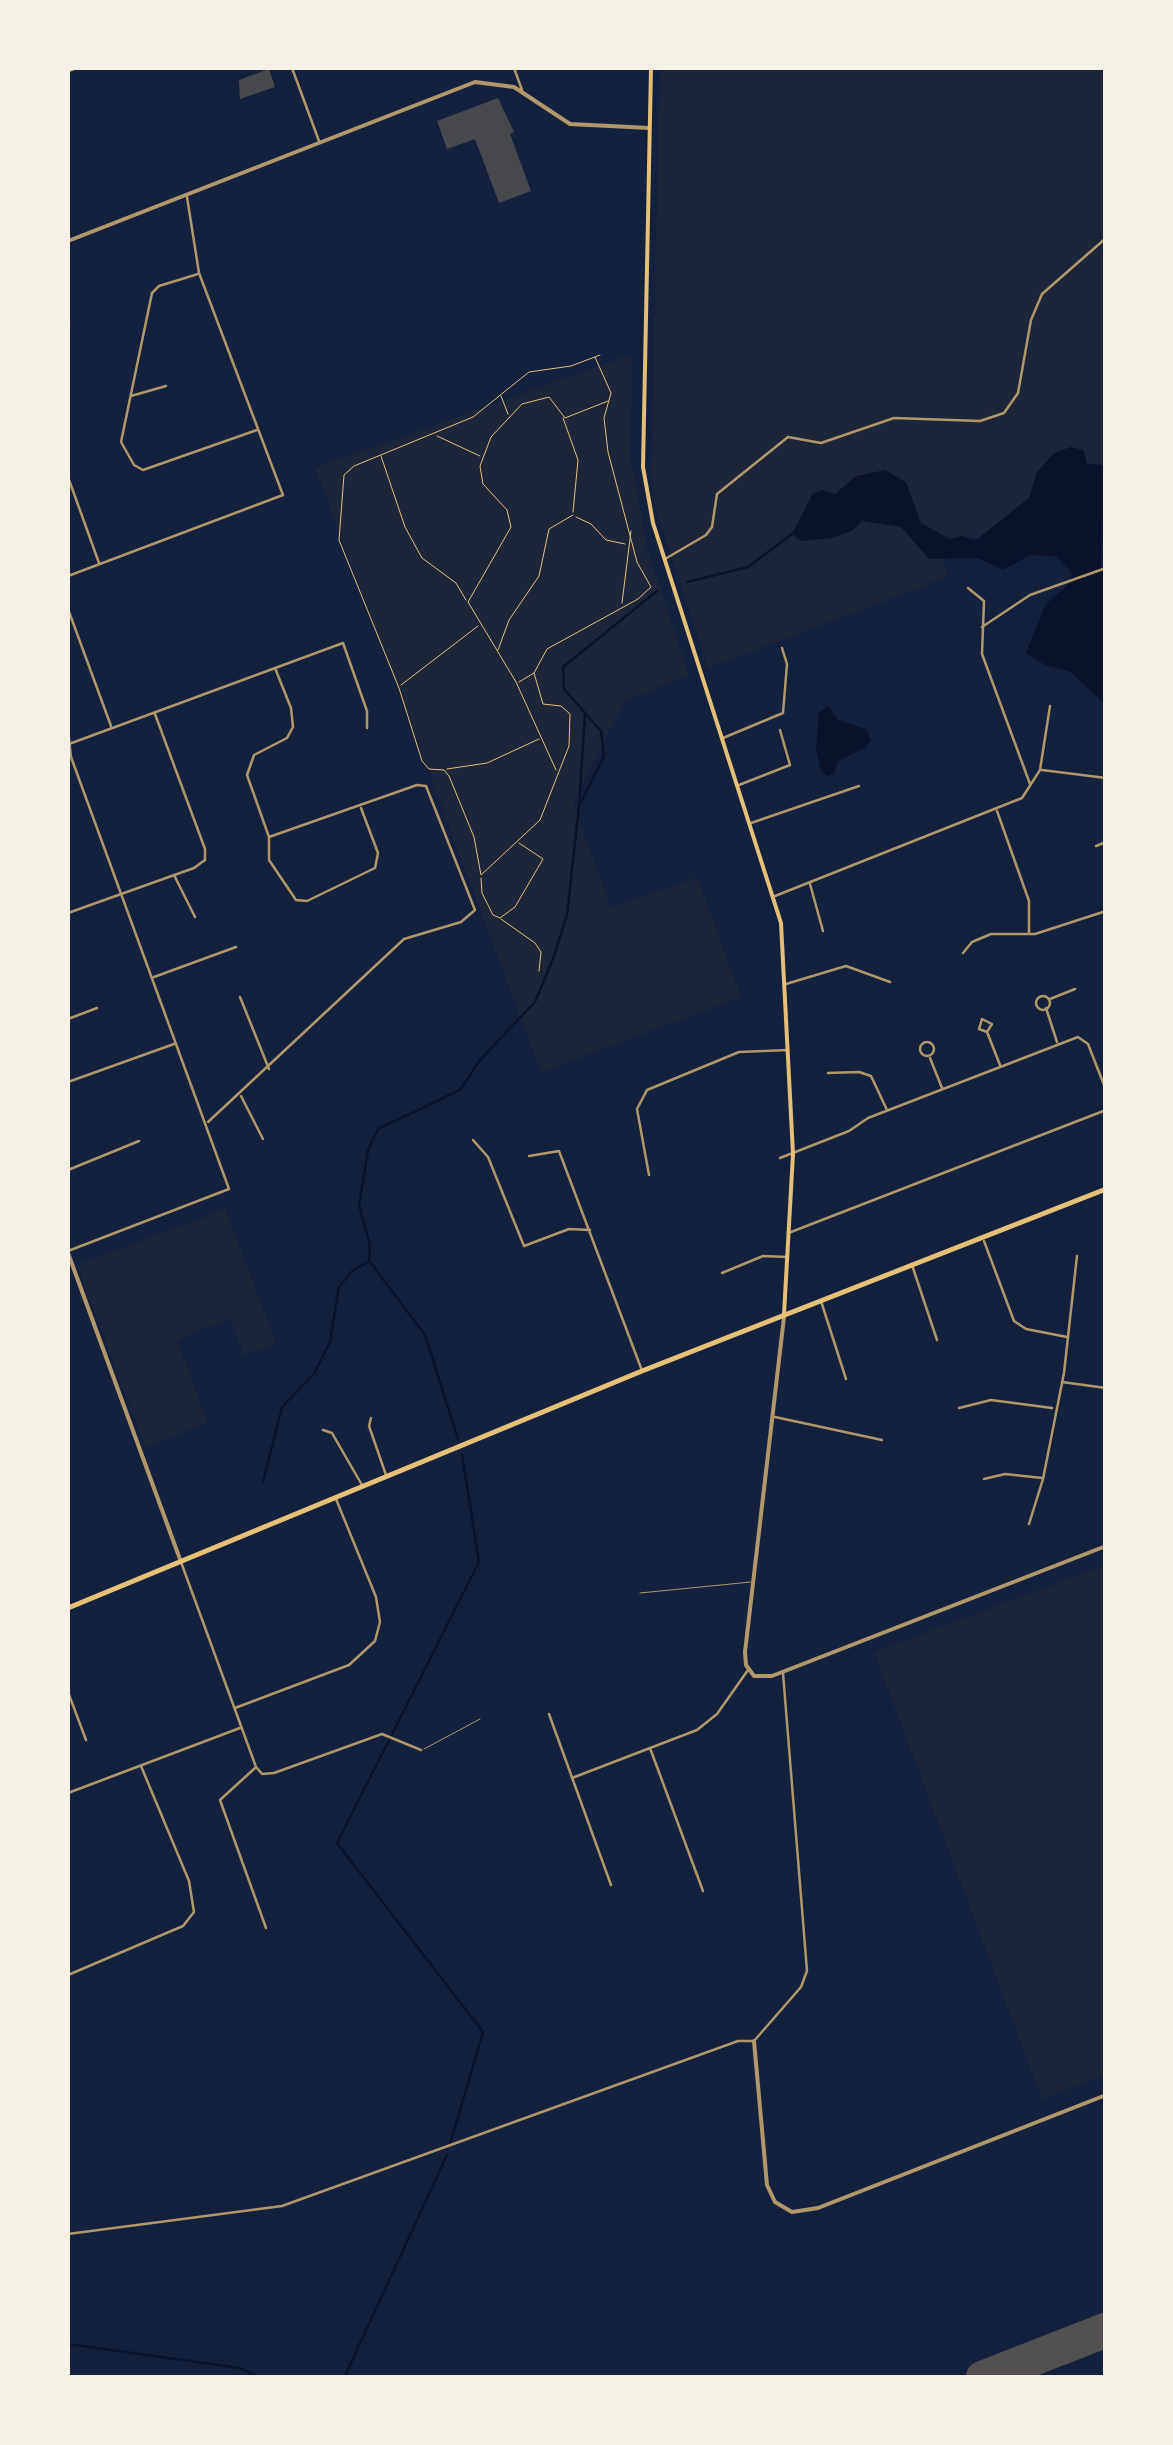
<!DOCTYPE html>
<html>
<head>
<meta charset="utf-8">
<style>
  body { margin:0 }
  #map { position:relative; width:1173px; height:2445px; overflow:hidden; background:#14213d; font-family:"Space Grotesk",sans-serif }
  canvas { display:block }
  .frame { position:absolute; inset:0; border:70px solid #f6f1e7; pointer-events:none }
</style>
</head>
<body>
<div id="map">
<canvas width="1173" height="2445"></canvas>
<div class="frame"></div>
</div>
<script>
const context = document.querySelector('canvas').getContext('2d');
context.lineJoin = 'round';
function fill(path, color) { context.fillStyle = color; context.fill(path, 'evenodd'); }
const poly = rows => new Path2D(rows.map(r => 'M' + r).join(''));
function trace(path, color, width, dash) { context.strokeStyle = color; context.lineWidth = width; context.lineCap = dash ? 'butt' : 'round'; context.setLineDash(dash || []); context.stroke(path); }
fill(poly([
  [660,68,1105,68,1105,465,1087,464,1083,450,983,537,951,539,943,557,948,577,708,668,654,503,651,475],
  [633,354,630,454,648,552,689,676,625,700,573,803,611,908,697,877,741,997,541,1072,315,468],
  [225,1209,276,1343,244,1355,230,1318,177,1340,208,1423,145,1447,77,1265],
  [1105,1565,1105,2075,1042,2099,874,1652]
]), '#1d2539');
fill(poly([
  [1071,447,1083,450,1087,464,1105,465,1101,568,1106,579,1105,705,1071,672,1045,665,1026,653,1045,605,1071,582,1071,572,1055,556,1031,555,1003,570,978,558,929,559,901,527,862,521,852,531,831,538,801,541,792,534,813,493,822,490,835,494,856,476,885,470,906,482,921,523,950,539,962,536,976,540,1029,498,1037,472,1054,453],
  [828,706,838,720,866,729,871,740,866,747,837,762,834,774,828,776,821,772,816,749,819,713]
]), '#0b132b');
trace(poly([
  [687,582,748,567,792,534],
  [579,806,585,715],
  [370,1262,425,1335,458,1439],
  [263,1482,282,1407,314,1374,330,1342,339,1287,351,1272,369,1261,370,1245,359,1205,368,1150,378,1129,460,1090,480,1060,535,1002,553,959,567,915,579,806,604,756,601,731,564,689,563,667,657,591],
  [450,2144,483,2032,337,1843,479,1562,462,1454],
  [68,2344,240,2368,260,2378],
  [344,2378,447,2155],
  [357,2378,375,2378]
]), '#0b132b', 2.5);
trace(poly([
  [983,2378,1106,2330]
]), '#525050', 35);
fill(poly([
  [269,69,275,87,240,99,239,80],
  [498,98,514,132,510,134,531,191,499,203,475,139,447,149,437,121]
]), '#48494c');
trace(poly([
  [595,357,611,393,604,418,608,452,637,562,651,587,638,599,547,649,534,673,543,704,561,706,570,714,569,746,540,820,481,875,474,837,449,776,444,770,429,769,422,761,399,688,339,540,344,475,354,466,473,417,529,372,571,366,600,355],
  [501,396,508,414],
  [563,418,578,460,573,512],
  [437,436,480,456],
  [381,456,405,527,422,558,456,583,466,600],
  [576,517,591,524,606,540,625,544],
  [622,603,631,531],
  [498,650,509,620,539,576,549,529,573,515],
  [519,682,534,673],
  [401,685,478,626],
  [447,769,487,763,539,739],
  [556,770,516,682,468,602,511,527,507,510,483,484,480,466,491,437,522,404,549,397,565,418,608,401],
  [481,878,482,893,493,915,500,918,515,907,543,859,519,843],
  [501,919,535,943,541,952,539,971]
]), '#e5c07b', 1);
trace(poly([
  [640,1593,751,1582],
  [424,1749,480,1719]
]), '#b1986c', 1);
trace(poly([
  [292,68,319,141],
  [514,68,522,90],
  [198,274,159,286,152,293,121,442,134,465,143,470,257,430],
  [68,291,68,290],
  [68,319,69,322],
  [131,396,166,386],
  [68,477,99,563],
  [665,559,706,535,712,527,717,494,788,437,821,443,894,418,980,421,1004,413,1018,393,1031,320,1042,294,1106,238],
  [68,576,283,495,199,273,187,197],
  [968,588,984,601,982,654,1030,784],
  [68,609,111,726],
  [982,627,1030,595,1106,568],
  [275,668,291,708,293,727,287,738,254,755,247,775,269,837,269,860,296,900,307,901,375,868,378,853,361,808],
  [68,729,71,757,229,1189,68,1251],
  [723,738,783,713,787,664,782,648],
  [69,744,343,643,367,711,367,728],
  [1042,770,1106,778],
  [739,785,790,765,780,730],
  [997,811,1029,901,1029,933],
  [751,823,859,786],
  [1096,846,1106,842],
  [175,877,195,917],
  [810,884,823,931],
  [775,896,1022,798,1040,770,1050,706],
  [68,913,194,868,205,860,205,849,155,714],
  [963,953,972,942,991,934,1035,934,1106,911],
  [154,977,236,947],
  [786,984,846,966,890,982],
  '1036 1003a7 7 0 1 1 14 0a7 7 0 1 1-14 0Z',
  [240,997,269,1069],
  [1050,999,1075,989],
  [1046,1008,1057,1042],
  [68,1019,97,1008],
  [987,1032,979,1029,982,1019,992,1024,987,1032,1000,1065],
  '920 1049a7 7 0 1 1 14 0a7 7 0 1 1-14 0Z',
  [930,1058,942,1088],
  [828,1073,859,1072,871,1076,887,1110],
  [68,1082,174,1044],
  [241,1096,263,1139],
  [208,1122,404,939,461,922,475,910,426,786,417,785,269,837],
  [473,1140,488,1157,524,1246,569,1229,590,1230],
  [529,1156,559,1151,641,1368],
  [780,1158,849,1131,868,1118,1078,1037,1088,1044,1106,1090],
  [68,1170,139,1141],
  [649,1175,637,1109,647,1090,739,1052,788,1050],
  [791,1232,1106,1110],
  [984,1241,1014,1321,1026,1329,1067,1337],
  [912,1265,937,1340],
  [722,1273,763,1256,787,1257],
  [821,1301,846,1379],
  [1062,1382,1106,1388],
  [959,1408,991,1400,1052,1408],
  [775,1417,882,1440],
  [371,1418,369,1426,386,1475],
  [323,1430,332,1433,362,1485],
  [984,1479,1005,1474,1042,1478],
  [1029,1524,1043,1479,1064,1373,1077,1256],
  [181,1562,256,1767],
  [68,1692,86,1740],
  [235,1708,349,1665,375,1641,380,1622,376,1597,336,1499],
  [549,1714,611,1885],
  [650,1748,703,1891],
  [255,1768,220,1800,266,1928],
  [257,1768,262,1774,274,1773,382,1734,421,1750],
  [572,1778,697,1730,717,1714,748,1670],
  [68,1793,240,1728],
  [68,1975,183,1926,194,1912,189,1881,141,1766],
  [68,2234,282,2206,738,2041,754,2041,801,1987,807,1971,783,1673]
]), '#b1986c', 2.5);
trace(poly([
  [68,241,475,82,514,87,570,124,649,128],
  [68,1253,181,1562],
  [784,1317,745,1652,746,1665,754,1676,772,1676,1106,1546],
  [754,2041,767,2185,775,2202,792,2212,818,2208,1106,2095]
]), '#b1986c', 4);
trace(poly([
  [651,68,643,467,653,523,781,923,793,1154,784,1314]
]), '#e5c07b', 4);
trace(poly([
  [68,70,73,68],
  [68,1608,642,1371,1106,1189]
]), '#e5c07b', 5);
</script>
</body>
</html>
